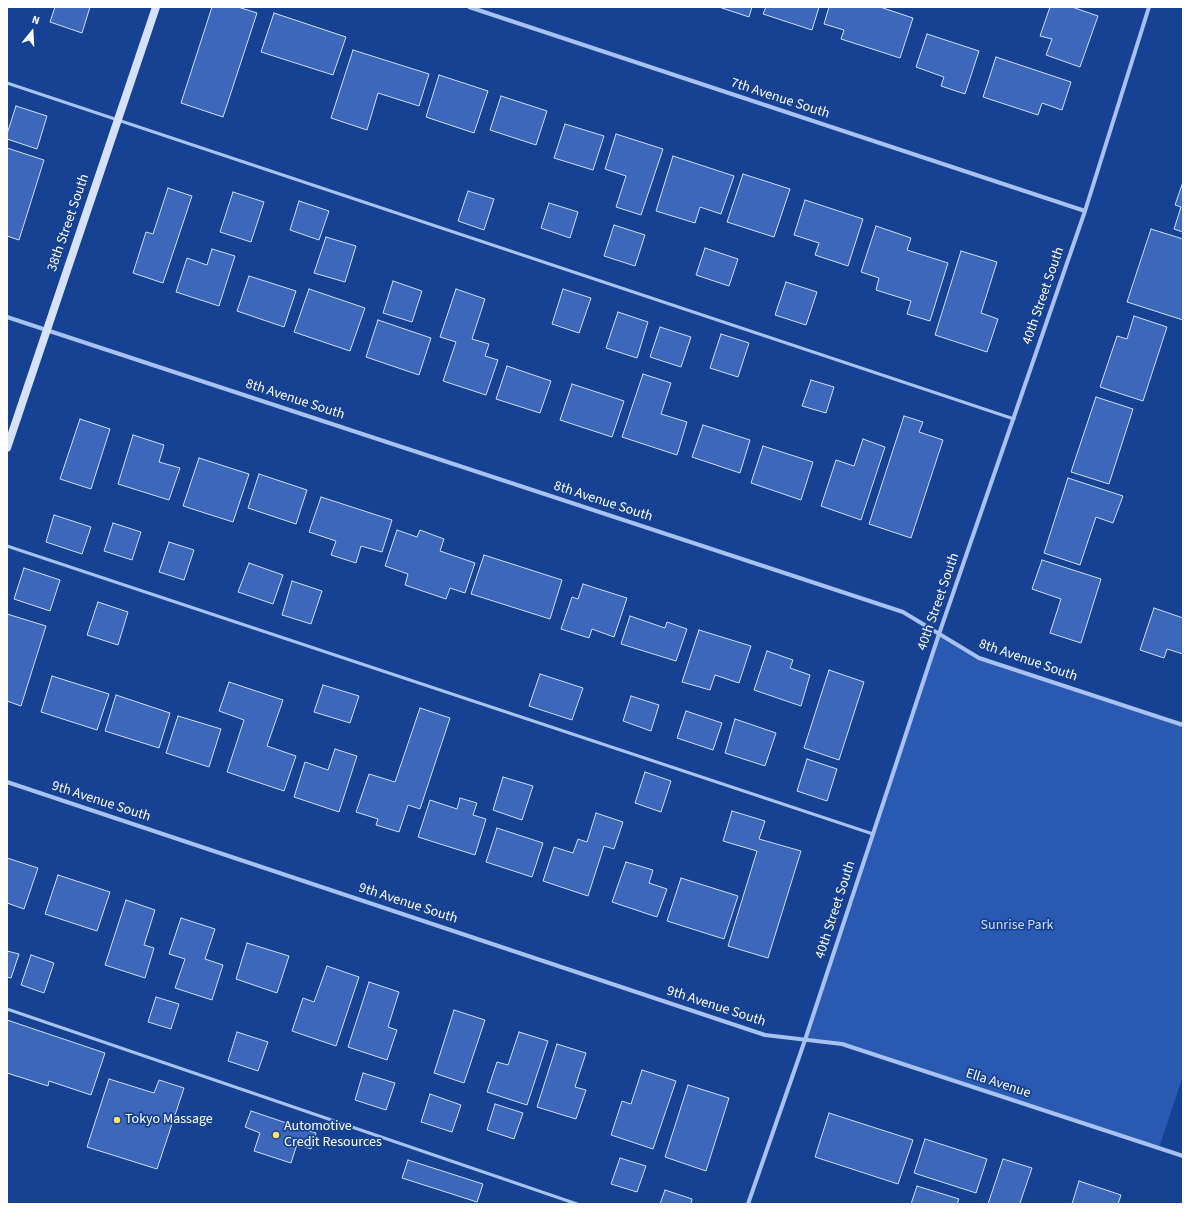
<!DOCTYPE html>
<html>
<head>
<meta charset="utf-8">
<style>
  body { margin:0 }
  #map { position:relative; width:1190px; height:1211px; overflow:hidden; background:#174193; font-family:"Source Sans 3",sans-serif }
  canvas { display:block }
  .frame { position:absolute; inset:0; border:8px solid #fff; pointer-events:none }
  .north { position:absolute; left:12px; top:12px; width:40px; height:40px; -webkit-text-stroke:3px #174193; paint-order:stroke; rotate:18deg; font-size:11px; font-weight:700; line-height:16px; text-align:center; color:#fff }
  .north::after { content:''; display:block; margin:auto; width:14px; height:18px; background:#fff; clip-path:polygon(50% 0,100% 100%,50% 72%,0 100%) }
</style>
</head>
<body>
<div id="map">
<canvas width="1190" height="1211"></canvas>
<div class="frame"></div>
<div class="north">N</div>
</div>
<script>
const context = document.querySelector('canvas').getContext('2d');
context.lineJoin = 'round';
function fill(path, color) { context.fillStyle = color; context.fill(path, 'evenodd'); }
const poly = rows => new Path2D(rows.map(r => 'M' + r).join(''));
function trace(path, color, width, dash) { context.strokeStyle = color; context.lineWidth = width; context.lineCap = dash ? 'butt' : 'round'; context.setLineDash(dash || []); context.stroke(path); }
function drawText(font, color, halo, rows, align = 'center') {
  context.font = font + ' "Source Sans 3",sans-serif'; context.lineWidth = 3.5; context.setLineDash([]); context.textBaseline = 'middle'; context.strokeStyle = halo; context.fillStyle = color; for (const [text, x, y, turn = 0] of rows) {
    context.save(); context.translate(x, y); context.rotate((+turn || 0) * Math.PI / 180); context.textAlign = isNaN(turn) ? turn : align; if (halo) context.strokeText(text, 0, 0); context.fillText(text, 0, 0); context.restore();
  }
}
fill(poly([
  [939,634,979,658,1183,725,1183,1076,1159,1148,842,1044,805,1040]
]), '#2a59b2');
const building = poly([
  [55,7,90,7,82,33,50,22,55,7],
  [212,7,238,7,257,13,223,117,181,103,212,7],
  [719,7,752,7,749,17,719,7],
  [766,7,819,7,812,30,763,14,766,7],
  [829,7,880,7,913,18,900,58,841,39,844,30,824,24,829,7],
  [1050,7,1072,7,1098,16,1080,67,1046,55,1052,39,1040,36,1050,7],
  [274,13,346,37,333,75,261,52,274,13],
  [927,34,979,51,965,94,941,86,944,77,916,67,927,34],
  [353,50,429,74,419,106,378,93,367,130,331,118,353,50],
  [996,57,1071,82,1062,110,1042,103,1038,115,983,97,996,57],
  [439,75,488,91,474,133,426,117,439,75],
  [501,96,547,111,536,145,490,130,501,96],
  [16,106,47,116,37,149,7,139,7,134,16,106],
  [565,124,604,136,593,170,554,158,565,124],
  [616,134,663,149,641,215,616,207,626,176,605,169,616,134],
  [7,148,44,160,19,240,7,236,7,148],
  [673,156,734,176,721,214,700,207,695,223,656,211,673,156],
  [743,174,790,189,774,237,727,222,743,174],
  [1183,182,1183,232,1174,229,1181,207,1175,205,1183,182],
  [168,188,192,196,163,283,133,273,146,232,153,234,168,188],
  [468,191,494,199,484,230,458,221,468,191],
  [233,192,264,202,251,242,220,232,233,192],
  [805,200,863,219,848,266,815,255,819,243,794,235,805,200],
  [299,201,329,211,319,240,290,230,299,201],
  [549,203,578,212,570,238,541,228,549,203],
  [614,225,645,235,635,266,604,256,614,225],
  [876,226,911,238,907,250,948,263,930,321,907,314,911,301,876,290,879,278,861,272,876,226],
  [1151,229,1183,239,1183,320,1127,302,1151,229],
  [326,237,356,246,345,282,314,273,326,237],
  [705,248,738,259,729,286,696,275,705,248],
  [212,249,235,256,219,306,176,292,187,258,207,265,212,249],
  [961,251,997,262,981,313,998,319,987,352,935,335,961,251],
  [249,276,296,291,284,327,237,311,249,276],
  [393,281,422,291,412,322,383,313,393,281],
  [786,282,817,292,806,325,775,315,786,282],
  [309,289,365,308,350,351,294,332,309,289],
  [456,289,485,299,472,339,489,344,485,356,498,360,486,395,443,381,456,342,440,337,456,289],
  [563,289,591,298,579,333,552,324,563,289],
  [618,312,648,322,637,358,606,348,618,312],
  [1134,316,1167,327,1143,401,1100,387,1117,336,1127,339,1134,316],
  [378,320,431,338,419,375,366,357,378,320],
  [660,327,691,337,681,367,650,357,660,327],
  [721,334,749,343,738,377,710,368,721,334],
  [507,366,551,381,540,413,496,399,507,366],
  [643,374,671,383,661,414,687,422,677,455,622,437,643,374],
  [811,380,834,387,826,413,802,406,811,380],
  [572,384,624,401,612,437,560,420,572,384],
  [1096,397,1133,409,1109,484,1071,472,1096,397],
  [904,416,923,422,919,432,943,440,911,538,869,524,904,416],
  [80,419,110,429,91,489,60,479,80,419],
  [703,425,750,440,740,473,692,457,703,425],
  [133,435,164,445,159,462,180,468,169,500,118,484,133,435],
  [863,439,885,447,861,520,821,506,836,460,854,466,863,439],
  [763,446,813,462,801,500,751,483,763,446],
  [199,458,249,474,233,522,183,506,199,458],
  [259,474,307,490,296,524,248,508,259,474],
  [1068,478,1123,496,1113,523,1096,517,1080,565,1044,553,1068,478],
  [321,497,392,520,382,552,361,546,356,563,331,555,336,541,309,532,321,497],
  [54,515,91,527,82,554,46,542,54,515],
  [113,523,141,532,132,560,104,551,113,523],
  [397,530,417,537,420,530,444,539,440,551,475,563,465,593,450,588,446,599,405,585,408,574,385,566,397,530],
  [169,542,194,550,184,580,159,572,169,542],
  [484,555,562,580,550,619,471,594,484,555],
  [1042,560,1101,579,1081,643,1050,633,1061,599,1032,589,1042,560],
  [249,563,283,575,273,604,238,592,249,563],
  [24,568,60,580,50,611,14,599,24,568],
  [292,581,322,591,311,624,282,615,292,581],
  [583,584,627,598,614,637,592,629,589,638,561,629,572,597,578,599,583,584],
  [98,602,128,612,118,645,87,635,98,602],
  [1154,608,1183,618,1183,654,1167,649,1164,658,1140,650,1154,608],
  [7,614,46,626,21,706,7,701,7,614],
  [630,616,665,628,667,622,687,629,676,661,621,644,630,616],
  [699,630,751,646,739,683,715,675,710,690,682,682,699,630],
  [767,651,793,660,790,668,810,675,801,706,754,690,767,651],
  [829,670,864,682,839,760,804,748,829,670],
  [540,674,583,688,572,720,529,706,540,674],
  [52,676,109,694,97,730,41,712,52,676],
  [229,682,283,700,267,746,296,756,284,791,227,772,244,720,219,711,229,682],
  [323,685,359,696,350,723,314,712,323,685],
  [116,695,170,713,159,748,105,731,116,695],
  [631,696,659,705,651,731,623,721,631,696],
  [420,708,450,718,420,809,408,805,399,832,376,825,378,819,356,812,369,774,395,782,420,708],
  [686,711,722,723,713,750,677,738,686,711],
  [178,716,221,729,209,767,166,753,178,716],
  [735,719,776,733,765,766,725,753,735,719],
  [335,749,357,756,339,812,294,797,305,762,328,770,335,749],
  [807,759,837,769,827,801,797,791,807,759],
  [645,772,671,781,661,812,635,803,645,772],
  [503,777,533,786,522,820,493,810,503,777],
  [460,798,477,803,473,815,486,819,475,855,418,837,430,800,457,809,460,798],
  [732,811,765,821,759,839,801,851,768,958,728,946,757,851,723,841,732,811],
  [596,813,623,822,614,849,604,846,588,896,543,881,554,847,573,853,578,839,587,842,596,813],
  [497,828,543,843,532,877,486,862,497,828],
  [7,858,38,868,24,909,7,903,7,858],
  [626,862,653,870,649,883,667,889,657,917,612,902,626,862],
  [58,875,110,892,97,931,45,914,58,875],
  [681,878,738,896,724,939,667,921,681,878],
  [126,900,155,910,144,945,154,948,145,978,105,965,126,900],
  [181,918,215,929,205,959,223,965,212,1000,175,988,185,959,169,954,181,918],
  [247,943,289,956,277,993,236,979,247,943],
  [7,951,19,954,11,978,7,977,7,951],
  [31,955,54,963,44,993,21,985,31,955],
  [327,966,359,977,336,1046,292,1031,303,998,314,1002,327,966],
  [369,982,399,992,388,1027,397,1030,387,1060,348,1047,369,982],
  [156,997,179,1004,171,1029,148,1022,156,997],
  [454,1010,485,1020,464,1083,434,1073,454,1010],
  [7,1020,105,1053,91,1095,49,1081,48,1086,7,1073,7,1020],
  [237,1032,268,1042,258,1071,228,1061,237,1032],
  [519,1032,548,1041,527,1105,487,1092,497,1062,508,1065,519,1032],
  [557,1044,586,1053,575,1087,586,1090,576,1119,537,1107,557,1044],
  [642,1070,676,1081,653,1149,611,1135,622,1101,631,1104,642,1070],
  [363,1073,395,1083,386,1110,355,1100,363,1073],
  [109,1079,154,1093,159,1080,184,1088,157,1169,87,1147,109,1079],
  [688,1085,729,1098,706,1171,665,1157,688,1085],
  [430,1094,461,1105,452,1132,421,1122,430,1094],
  [495,1104,523,1113,514,1139,487,1130,495,1104],
  [251,1111,316,1133,311,1149,297,1144,291,1163,254,1151,260,1133,245,1127,251,1111],
  [829,1113,913,1140,898,1184,815,1157,829,1113],
  [925,1139,987,1159,976,1193,914,1173,925,1139],
  [620,1158,646,1166,637,1192,611,1184,620,1158],
  [1003,1159,1032,1168,1020,1203,1024,1204,988,1204,1003,1159],
  [408,1160,483,1184,477,1202,402,1178,408,1160],
  [1079,1181,1121,1195,1118,1204,1072,1204,1079,1181],
  [917,1186,959,1199,957,1204,911,1204,917,1186],
  [665,1190,692,1199,691,1204,660,1204,665,1190]
]);
fill(building, '#3c67ba');
trace(building, '#cedefb', 1);
trace(poly([
  [7,83,1014,419],
  [7,546,873,834],
  [7,1009,577,1204]
]), '#a7c1f0', 3);
trace(poly([
  [469,7,1085,211],
  [7,317,903,612,979,658,1183,725],
  [7,782,765,1035,842,1044,1183,1156],
  [748,1204,805,1040,939,634,1085,211,1149,7]
]), '#a7c1f0', 4);
trace(poly([
  [7,448,156,7]
]), '#d6e2fb', 8);
for (const [x, y, r, color] of [
  [117,1120,4,"#ffe367"],
  [276,1135,4,"#ffe367"]
]) { const dot = new Path2D(); dot.arc(x, y, r, 0, 2 * Math.PI); context.fillStyle = color; context.fill(dot); trace(dot, '#174193', 1.5); }
drawText('14px', '#fff', '#174193', [
  ["7th Avenue South",780,99,18],
  ["38th Street South",69,223,-71],
  ["40th Street South",1044,296,-71],
  ["8th Avenue South",295,400,18],
  ["8th Avenue South",603,502,18],
  ["40th Street South",939,602,-71],
  ["8th Avenue South",1028,661,19],
  ["9th Avenue South",101,802,18],
  ["9th Avenue South",408,904,18],
  ["40th Street South",836,910,-72],
  ["9th Avenue South",716,1007,18],
  ["Ella Avenue",998,1084,18]
]);
drawText('14px', '#cedefb', '#174193', [
  ["Sunrise Park",1017,926]
]);
drawText('14px', '#fff', '#174193', [
  ["Tokyo Massage",125,1120],
  ["Automotive",284,1127],
  ["Credit Resources",284,1143]
], 'left');
</script>
</body>
</html>
